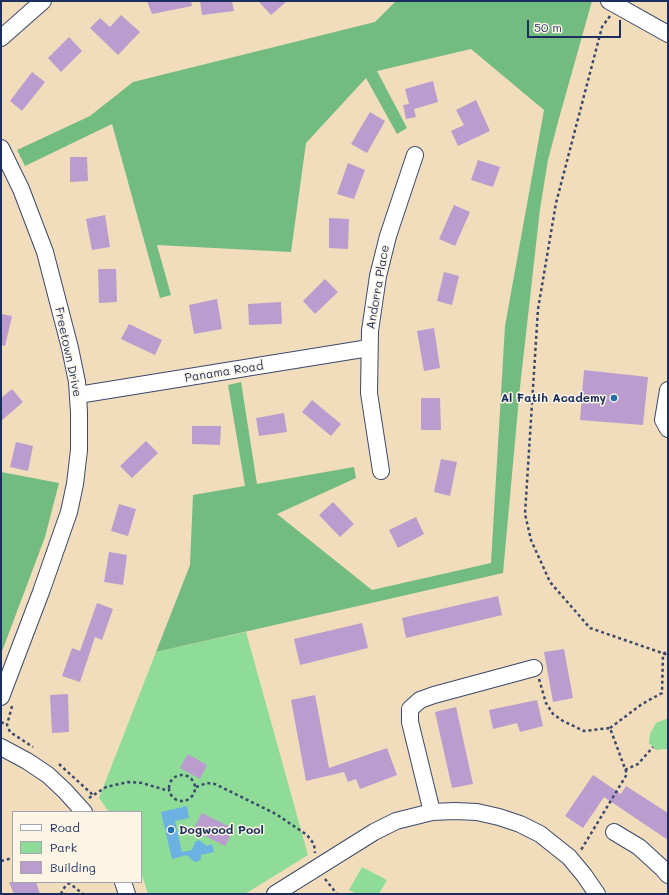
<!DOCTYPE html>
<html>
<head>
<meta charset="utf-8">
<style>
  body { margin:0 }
  #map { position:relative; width:669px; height:895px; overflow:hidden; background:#f1dcbc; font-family:Mali,sans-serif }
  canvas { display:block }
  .frame { position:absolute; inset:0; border:2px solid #1b2f5e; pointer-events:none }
  .legend { position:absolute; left:12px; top:811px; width:130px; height:72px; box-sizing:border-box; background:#fcf5e5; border:1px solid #a2a6af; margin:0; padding:5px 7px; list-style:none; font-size:12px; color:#1b2f5e }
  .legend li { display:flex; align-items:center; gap:8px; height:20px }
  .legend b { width:20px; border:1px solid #a2a6af }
  .scale { position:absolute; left:527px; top:20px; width:94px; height:18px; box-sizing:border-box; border:2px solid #1b2f5e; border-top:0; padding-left:5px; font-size:12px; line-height:14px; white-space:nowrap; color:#1b2f5e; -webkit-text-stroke:3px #fcf5e5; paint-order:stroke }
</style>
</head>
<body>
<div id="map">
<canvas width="669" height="895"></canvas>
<div class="frame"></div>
<ul class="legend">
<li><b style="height:5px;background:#fff"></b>Road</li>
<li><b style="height:11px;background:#8fdc99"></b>Park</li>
<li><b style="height:11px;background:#ba9dce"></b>Building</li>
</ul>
<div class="scale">50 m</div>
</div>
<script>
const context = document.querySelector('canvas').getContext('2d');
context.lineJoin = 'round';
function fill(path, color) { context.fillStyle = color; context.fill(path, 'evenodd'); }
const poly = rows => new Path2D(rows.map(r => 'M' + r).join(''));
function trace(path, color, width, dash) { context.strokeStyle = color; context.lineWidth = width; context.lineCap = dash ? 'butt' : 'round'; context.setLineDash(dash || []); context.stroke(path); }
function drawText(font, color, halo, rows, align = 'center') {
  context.font = font + ' Mali,sans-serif'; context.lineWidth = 3; context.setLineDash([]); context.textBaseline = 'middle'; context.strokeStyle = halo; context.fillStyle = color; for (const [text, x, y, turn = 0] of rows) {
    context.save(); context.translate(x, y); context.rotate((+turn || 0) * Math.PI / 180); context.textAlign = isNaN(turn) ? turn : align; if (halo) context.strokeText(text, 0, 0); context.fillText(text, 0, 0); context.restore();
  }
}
fill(poly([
  [246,632,308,855,245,894,148,894,141,872,141,812,109,812,99,798,156,652],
  [666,719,668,719,668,747,667,749,656,750,649,743,650,734,656,723],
  [362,867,387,880,379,894,357,894,349,890]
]), '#8fdc99');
fill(poly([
  [396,1,592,1,558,122,548,160,540,209,520,387,503,573,156,652,190,565,193,495,245,486,228,385,241,382,257,484,354,467,356,478,277,514,372,590,491,563,505,326,544,110,471,49,377,71,407,128,397,134,366,78,306,143,291,252,157,245,171,295,160,298,112,124,25,166,17,150,90,116,133,82,375,22],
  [1,472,59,483,45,537,1,654]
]), '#73bc81');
fill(poly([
  [187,806,189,818,175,821,182,852,192,850,195,842,199,840,207,846,212,844,214,852,201,855,201,859,197,862,193,861,187,855,172,859,161,812]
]), '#6bb1e1');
fill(poly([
  [147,1,191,1,192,6,152,14],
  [200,1,232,1,234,11,202,15],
  [258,1,287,1,271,15],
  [121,15,140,32,118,55,90,28,100,18,110,27],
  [69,37,82,51,61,72,48,58],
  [32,72,45,82,22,111,10,101],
  [433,81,438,102,414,109,416,117,406,119,403,105,409,104,405,89],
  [476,100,490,131,458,146,451,131,464,125,456,110],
  [370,112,385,121,367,153,351,144],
  [70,157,87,157,88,181,70,182],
  [478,160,500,167,493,187,471,180],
  [348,163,365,170,354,199,337,194],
  [454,205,470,212,455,246,439,239],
  [105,215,110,247,92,250,86,219],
  [329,218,349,219,348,249,329,248],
  [98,269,116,269,117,302,99,303],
  [444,272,459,276,452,305,437,301],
  [325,279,338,292,315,314,303,301],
  [217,299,222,329,194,334,189,305],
  [281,302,282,324,249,325,248,304],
  [1,314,12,316,5,346,1,345],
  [129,324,162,340,155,355,121,339],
  [434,328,440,368,424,371,417,331],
  [584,370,648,377,643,425,580,420],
  [12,389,23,402,1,421,1,398],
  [421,398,440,398,441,430,421,430],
  [312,400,341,424,331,436,302,412],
  [284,413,287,432,259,436,256,418],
  [192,426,221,426,220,445,192,444],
  [146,441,158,453,132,478,120,466],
  [16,442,33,446,28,471,10,467],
  [441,459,457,462,450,496,434,492],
  [333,502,354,524,340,537,319,515],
  [119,504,136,509,128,536,111,531],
  [416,517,424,534,398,548,389,530],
  [109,552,127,555,123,585,104,582],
  [498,596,502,615,406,638,402,618],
  [97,603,113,609,102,640,95,637,80,682,62,676,72,648,80,651],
  [362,623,368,648,300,665,294,639],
  [564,649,573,698,553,702,544,652],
  [68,694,69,732,52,733,50,695],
  [315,695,329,768,387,748,397,775,360,789,356,779,348,782,344,772,306,781,291,700],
  [537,700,543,726,520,732,517,723,493,729,489,710],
  [456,707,473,784,452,788,435,712],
  [188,754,207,765,200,779,180,768],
  [593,775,621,794,626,786,668,813,668,840,604,797,583,828,565,816],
  [202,813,234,829,225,846,193,830],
  [9,882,36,882,40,894,14,894]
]), '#ba9dce');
const minor = poly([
  [609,1,668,34],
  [1,38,43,1],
  [1,148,21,189,45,252,70,348,77,382,79,412,79,450,75,484,69,512,41,592,1,697],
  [668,390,663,420,668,429],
  [78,395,369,348],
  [381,471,369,393,370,331,378,276,388,236,415,155],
  [1,747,27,761,48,775,65,791,84,812],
  [432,812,410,722,410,709,420,700,434,695,534,668],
  [614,832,639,847,662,868,668,875],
  [123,882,127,894],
  [275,894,374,832,396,821,432,812,455,811,477,812,499,817,520,824,540,834,569,857,584,875,597,894]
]);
trace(minor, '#3b496c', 18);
trace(poly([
  [610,16,602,27,556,203,538,309,525,514,531,540,550,582,590,628,668,655],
  [539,679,546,703,553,714,563,721,584,731,610,728,627,774,581,850],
  [12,706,7,725,10,732,33,747],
  [1,722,7,725],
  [610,728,642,704,662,693,663,654,668,651],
  [59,764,93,795],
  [625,770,638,764,653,747],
  '169 788a13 13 0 1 1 26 0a13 13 0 1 1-26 0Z',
  [196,787,207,783,215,784,276,814,307,835,314,844,315,853],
  [89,798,106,787,128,782,142,783,169,791],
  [1,861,13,858],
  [325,879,337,894],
  [68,882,83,894],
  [61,894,63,889,69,883]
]), '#3b496c', 2.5, [3, 3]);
trace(minor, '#fff', 16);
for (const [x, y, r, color] of [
  [614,398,4,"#1f6fb2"],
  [171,830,4,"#1f6fb2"]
]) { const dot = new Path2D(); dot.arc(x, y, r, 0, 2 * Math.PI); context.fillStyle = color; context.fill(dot); trace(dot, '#fcf5e5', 1.5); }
drawText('12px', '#1b2f5e', '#fcf5e5', [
  ["Andorra Place",378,287,-80],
  ["Freetown Drive",68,352,78],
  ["Panama Road",224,372,-9]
]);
drawText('bold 12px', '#1b2f5e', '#fcf5e5', [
  ["Al Fatih Academy",606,398],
  ["Dogwood Pool",179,830,"left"]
], 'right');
</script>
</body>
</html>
